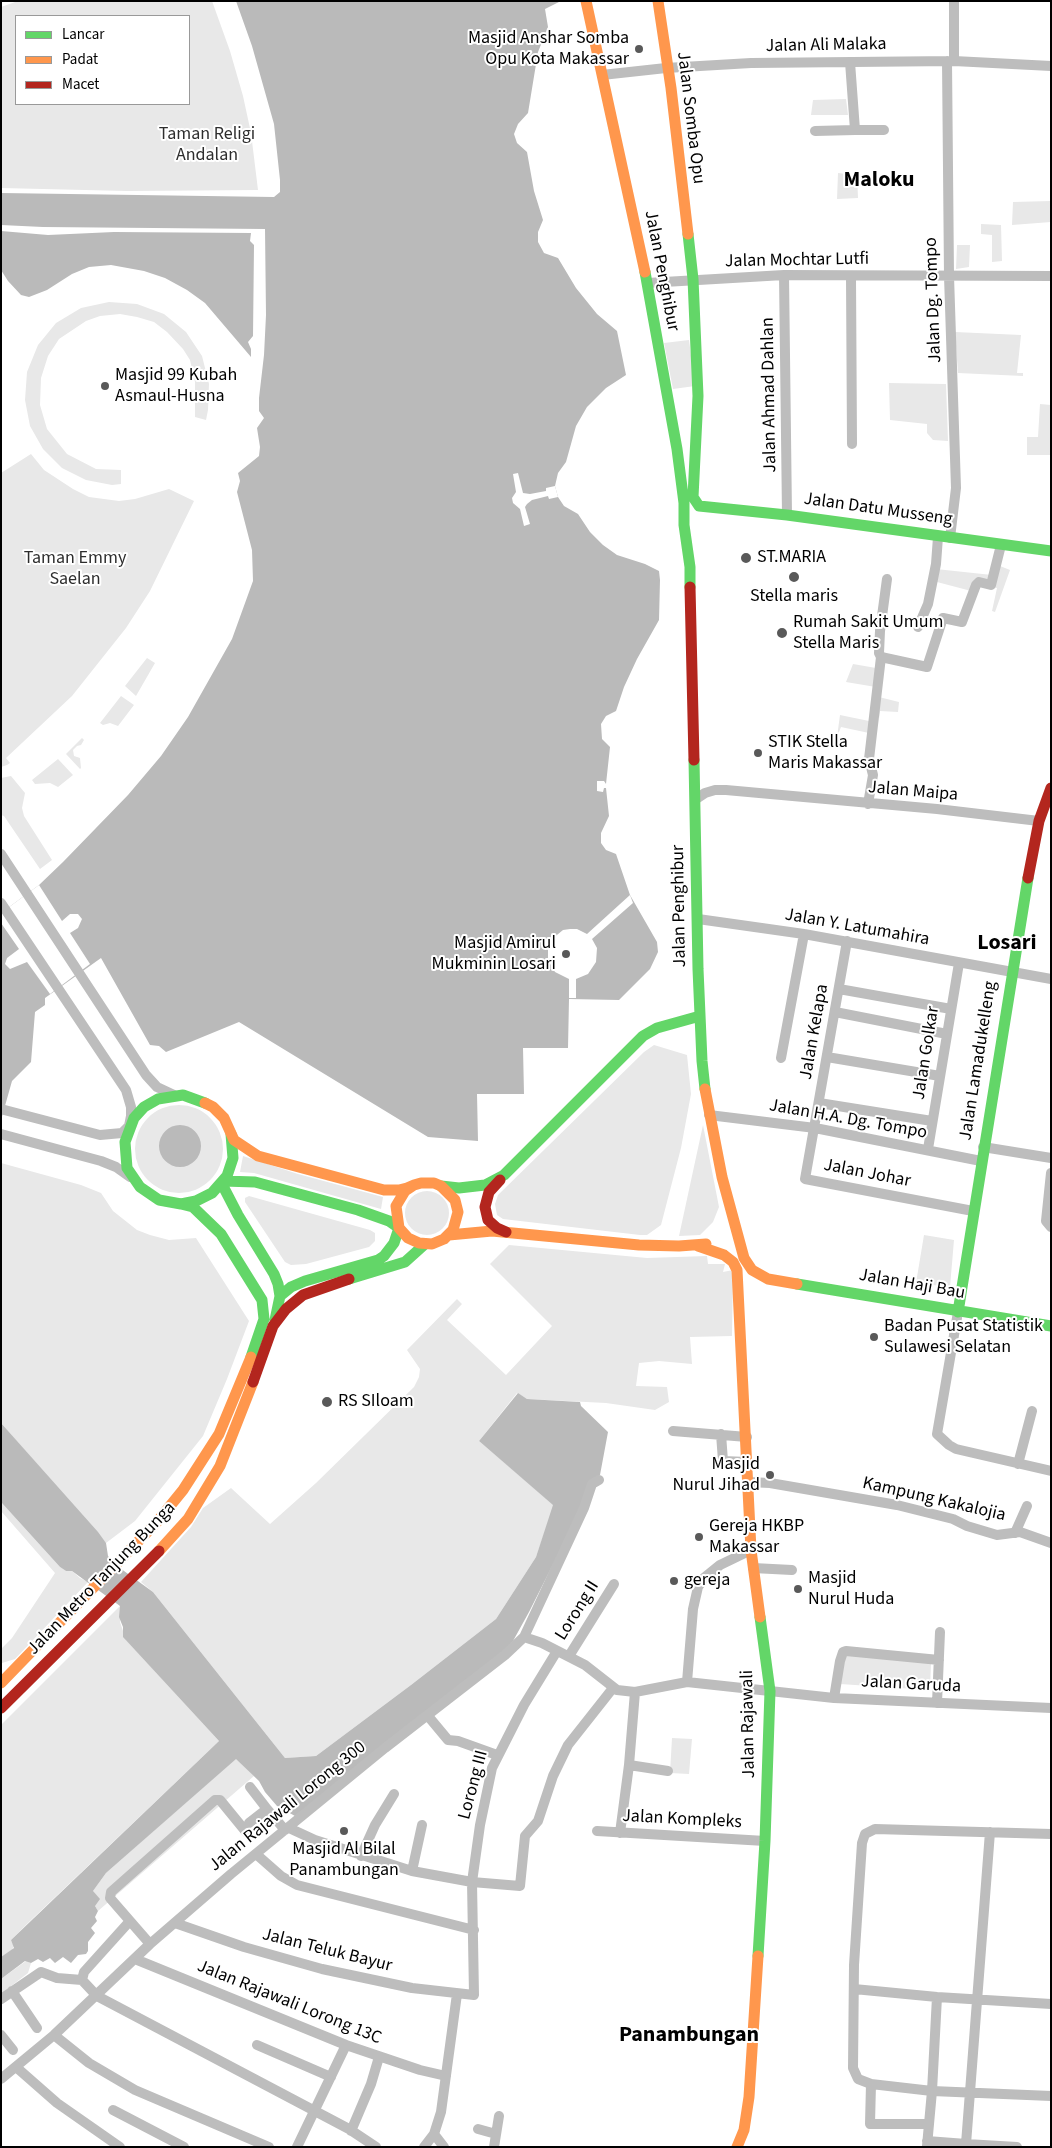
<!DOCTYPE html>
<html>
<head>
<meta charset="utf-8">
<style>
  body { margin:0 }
  #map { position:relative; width:1052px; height:2148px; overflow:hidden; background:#fff; font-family:"Source Sans 3",sans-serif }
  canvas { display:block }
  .frame { position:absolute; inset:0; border:2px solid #000; pointer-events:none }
  .legend { position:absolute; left:15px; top:15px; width:175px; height:90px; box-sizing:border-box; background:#fff; border:1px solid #999; margin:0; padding:6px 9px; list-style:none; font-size:15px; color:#000 }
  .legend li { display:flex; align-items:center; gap:10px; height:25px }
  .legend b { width:25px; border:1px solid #999 }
</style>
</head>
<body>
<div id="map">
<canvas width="1052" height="2148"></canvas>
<div class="frame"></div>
<ul class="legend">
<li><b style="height:6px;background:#63d668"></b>Lancar</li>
<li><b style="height:6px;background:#ff974d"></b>Padat</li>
<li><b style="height:6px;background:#b3261e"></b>Macet</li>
</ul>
</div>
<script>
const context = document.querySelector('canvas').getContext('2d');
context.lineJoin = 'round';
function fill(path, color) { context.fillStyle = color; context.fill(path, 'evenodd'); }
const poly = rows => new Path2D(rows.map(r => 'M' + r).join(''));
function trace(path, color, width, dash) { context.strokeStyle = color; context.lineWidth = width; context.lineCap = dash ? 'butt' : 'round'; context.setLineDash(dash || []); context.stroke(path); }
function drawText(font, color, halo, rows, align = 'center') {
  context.font = font + ' "Source Sans 3",sans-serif'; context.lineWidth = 4; context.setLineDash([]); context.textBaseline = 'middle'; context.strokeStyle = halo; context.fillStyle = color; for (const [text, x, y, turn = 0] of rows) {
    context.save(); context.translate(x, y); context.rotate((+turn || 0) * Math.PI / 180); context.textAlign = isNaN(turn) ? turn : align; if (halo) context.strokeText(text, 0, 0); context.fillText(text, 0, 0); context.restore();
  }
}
fill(poly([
  [18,1,212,1,230,51,243,96,251,133,258,190,127,191,1,188,1,7],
  [16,16,189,16,189,104,16,104],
  [846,99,848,115,811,115,813,100],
  [838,173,857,175,858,198,837,199],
  [1051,201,1051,222,1012,225,1013,202],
  [981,224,1001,225,1002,261,992,262,992,235,981,234],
  [957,245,970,245,969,267,956,269],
  [109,302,137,304,164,314,186,332,202,356,209,384,208,410,206,420,195,417,195,382,190,360,183,349,167,332,154,322,137,317,120,314,100,316,86,321,59,339,48,356,41,378,40,405,47,429,67,454,96,469,121,470,121,484,112,485,86,480,62,468,43,449,30,426,25,400,27,372,38,345,56,323,81,308],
  [955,332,1021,335,1017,373,1023,373,1023,376,958,373],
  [689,340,695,386,673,389,664,343],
  [889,383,946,384,948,441,933,440,927,433,927,424,890,420],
  [1040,404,1051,405,1051,455,1027,455,1027,437,1038,437],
  [31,454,44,470,73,489,89,497,119,501,135,499,169,489,194,501,150,591,126,628,72,696,6,758,10,763,7,765,1,767,1,473],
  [1000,566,1010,570,995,612,992,611,997,588,979,584,975,592,937,582,936,569,992,575],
  [147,658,155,663,136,696,125,686],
  [853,664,876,668,876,687,846,682],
  [121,696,134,705,118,726,110,723,103,725,100,723],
  [879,697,899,702,898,712,880,711,879,719],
  [840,715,869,721,869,733,841,727,837,737],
  [82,738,84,740,81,745,77,746,73,750,74,756,80,758,81,768,80,769,66,754],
  [58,759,73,775,58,787,50,783,35,784,32,780],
  [11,776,25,793,22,808,24,816,52,860,40,869,4,816,1,815,1,778],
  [654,1045,687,1055,691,1094,681,1148,661,1225,647,1235,640,1235,503,1219,497,1215,495,1204,498,1195,644,1052],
  '135 1149a44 44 0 1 1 88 0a44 44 0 1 1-88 0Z',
  [703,1125,719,1207,713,1222,700,1235,679,1236],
  [243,1156,298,1174,383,1197,381,1209,254,1173,240,1172],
  [1,1163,81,1185,101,1193,113,1211,137,1230,150,1235,169,1240,196,1238,249,1321,227,1379,203,1436,135,1521,106,1543,1,1423],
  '405 1213a22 22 0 1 1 44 0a22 22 0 1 1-44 0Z',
  [249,1196,370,1230,375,1233,375,1241,369,1247,306,1264,291,1265,285,1262,245,1202,245,1198],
  [924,1235,954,1240,950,1287,916,1283],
  [509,1245,647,1258,707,1256,708,1264,725,1264,723,1272,733,1270,732,1336,690,1337,692,1364,659,1361,639,1363,636,1386,667,1387,669,1402,655,1410,606,1403,527,1399,517,1393,479,1441,554,1505,536,1557,496,1619,411,1685,316,1756,285,1758,153,1592,141,1582,191,1527,203,1508,231,1488,270,1524,316,1483,414,1387,419,1377,420,1369,407,1350,457,1299,462,1304,447,1320,506,1375,552,1326,490,1264],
  [1,1502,60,1567,66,1571,72,1571,80,1578,88,1582,15,1659,2,1663,1,1649,12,1638,55,1573,1,1511],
  [120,1606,120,1622,126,1640,219,1741,28,1923,11,1940,14,1946,12,1950,1,1957,1,1725],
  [844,1655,931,1663,930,1690,840,1684],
  [672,1738,692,1739,689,1774,670,1773],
  [236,1758,254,1776,98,1911,95,1906,93,1891,106,1873],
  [26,1961,31,1963,28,1973,1,1994,1,1979]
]), '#e8e8e8');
fill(poly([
  [236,1,559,2,545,9,548,27,538,52,528,113,518,124,514,134,517,143,527,152,534,191,543,220,538,232,538,242,544,253,558,258,576,288,597,314,617,331,626,375,606,388,587,407,576,426,566,462,558,473,555,486,558,497,564,506,578,514,590,532,603,545,617,555,645,564,659,571,660,580,659,620,637,659,624,687,616,711,606,716,601,724,602,739,610,747,606,784,604,781,597,781,597,791,603,792,604,788,606,788,609,816,601,833,601,843,606,850,616,854,630,895,657,942,658,952,650,969,619,1000,569,999,568,1048,523,1048,524,1094,477,1094,478,1141,428,1137,239,1022,166,1052,159,1046,150,1045,101,958,45,998,45,1005,35,1012,31,1062,12,1081,1,1120,1,913,39,885,63,862,128,795,161,756,188,717,232,639,253,581,252,550,237,492,240,481,238,473,259,456,260,447,257,428,264,418,259,411,259,398,264,355,266,315,265,229,43,227,1,225,1,193,274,197,280,192,280,180,274,124,252,46],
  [1,231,48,235,114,232,251,233,250,241,254,245,253,336,248,342,251,349,251,357,205,303,187,290,165,278,144,271,111,265,89,267,72,274,47,290,29,297,21,295,8,281,1,270],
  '159 1146a21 21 0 1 1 42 0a21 21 0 1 1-42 0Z',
  [518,1393,527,1399,580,1402,581,1406,608,1432,600,1475,592,1480,583,1505,529,1612,513,1641,502,1653,295,1816,277,1806,265,1792,259,1781,236,1759,106,1873,93,1891,100,1899,95,1906,98,1911,95,1917,97,1921,91,1928,95,1933,88,1942,88,1951,86,1954,78,1955,71,1963,63,1957,55,1963,50,1958,43,1962,38,1959,31,1963,25,1961,1,1979,1,1957,14,1948,11,1940,219,1741,123,1637,123,1627,119,1617,120,1606,72,1571,66,1571,60,1567,1,1502,1,1423,98,1532,106,1543,108,1556,113,1563,153,1592,285,1758,316,1756,411,1685,496,1619,536,1557,553,1505,479,1441]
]), '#bababa');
fill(poly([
  [518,473,523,493,530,494,546,491,546,488,555,486,558,497,549,499,548,496,532,500,527,504,525,507,530,524,524,526,520,509,513,503,512,498,516,492,513,474],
  [39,885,62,921,70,914,78,914,82,919,78,928,70,933,90,964,50,994,27,962,10,969,5,964,7,958,19,949,1,923,1,913],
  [630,895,633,903,592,939,597,948,596,962,588,974,576,979,576,998,569,998,569,979,555,972,548,960,548,945,552,939,563,930,570,929,577,929,587,934]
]), '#fff');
trace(poly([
  [954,1,954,61],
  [947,61,949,276,956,488,950,538],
  [602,75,666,68,751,63,954,61,1051,66],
  [855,130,884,130],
  [815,131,855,130,850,62],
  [784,275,787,515],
  [851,277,852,444],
  [647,283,784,275,1051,276],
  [918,627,928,604,936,564,938,537],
  [881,657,879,653,880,631,887,579],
  [696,799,705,793,715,790,726,790,937,809,1039,821],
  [868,804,873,775,869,759,881,657,927,667,943,618,962,622,976,585,979,582,991,585,1001,545],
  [1,854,146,1075,157,1087,174,1095],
  [1,903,126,1090,131,1107,131,1116,129,1126,122,1133,100,1135,1,1109],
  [698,919,804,934,1051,979],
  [847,941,805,1179,973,1211],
  [839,989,951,1009],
  [835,1012,947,1034],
  [827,1057,940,1076],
  [781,1058,804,934],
  [819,1103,932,1121],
  [709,1115,815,1128,981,1161],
  [1,1134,101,1161,116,1167,130,1177],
  [983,1147,1051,1158],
  [928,1149,959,963],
  [1051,1173,1046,1221,1051,1227],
  [958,1312,937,1434,949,1445,956,1449,1051,1471],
  [673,1431,747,1437],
  [721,1434,723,1461,747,1462],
  [1018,1464,1032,1411],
  [748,1482,770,1483,897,1505,953,1519,967,1526,997,1535,1020,1532,1051,1543],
  [1015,1533,1027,1506],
  [751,1550,720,1565,704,1578,698,1587,693,1609,687,1682,834,1698,1051,1708],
  [753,1568,792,1570],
  [524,1637,584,1508,592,1484,599,1480],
  [569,1656,614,1584],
  [834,1698,840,1661,843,1652,846,1651,939,1660],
  [937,1703,940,1632],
  [428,1716,448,1740,458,1741,497,1755],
  [629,1765,668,1771],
  [267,1809,285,1830],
  [249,1823,267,1809,250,1787],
  [289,1828,315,1840,412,1871,472,1882,520,1886,525,1836,538,1821,553,1776,568,1745,613,1688],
  [597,1831,765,1841],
  [620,1833,629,1765,635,1692],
  [1051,1834,875,1829,865,1834,862,1843,854,1965,853,2068,858,2079,871,2084,932,2091,1051,2096],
  [256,1854,281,1876,297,1885,474,1930],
  [361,1856,375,1825,394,1794],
  [412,1871,422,1825],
  [175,1923,244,1947,322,1969,412,1988,474,1995,472,1882,480,1825,492,1768,524,1705,557,1651],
  [150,1944,110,1898,111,1892,215,1800,220,1800,247,1833],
  [135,1959,346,2045,420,2070,446,2076],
  [82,1980,97,1996,349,2129,376,2147],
  [82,1980,84,1972,129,1922],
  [854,1989,937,1997,1051,2004],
  [12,1991,37,2028],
  [1,1999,41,1972,57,1978,82,1980],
  [1,2035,13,2050],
  [54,2035,89,2063,135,2090,269,2147],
  [257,2045,331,2077],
  [16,2067,57,2103,120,2147],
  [1,2079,54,2035,150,1944,231,1874,385,1748,505,1655,524,1637,542,1643,585,1665,617,1690,635,1692,687,1682],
  [871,2084,870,2124,929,2124],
  [113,2110,184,2147],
  [478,2129,496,2134],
  [351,2131,371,2084,379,2057],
  [434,2134,444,2147],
  [927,2141,966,2144,990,1832],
  [966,2144,1017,2147],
  [927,2146,932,2091,937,1997],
  [297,2147,346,2045],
  [424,2147,434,2134,441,2112,457,1994],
  [494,2147,499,2116]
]), '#bdbdbd', 10);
trace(poly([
  [688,234,693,279,698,396,693,497,699,506],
  [645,272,677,449,684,503,684,525,690,567,690,587],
  [699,506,787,515,1051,551],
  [694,760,698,969,702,1061,705,1089],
  [205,1103,183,1095,158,1099,144,1107,134,1118,125,1142,127,1168,140,1187,159,1200,181,1204,196,1201,212,1193,227,1176,233,1158,231,1134],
  [441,1186,459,1188,485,1185,504,1175,643,1036,657,1028,700,1016],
  [181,1204,193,1207,221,1234,262,1300,264,1319,251,1357],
  [349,1279,405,1262,425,1244],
  [797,1284,1051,1326],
  [958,1312,1028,878],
  [275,1320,280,1296,278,1284,274,1274,238,1215,224,1188,223,1181,255,1182,358,1210,389,1221,399,1228,394,1243,384,1256,378,1260,305,1281,291,1287,280,1296],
  [758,1956,765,1841,770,1691,760,1617]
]), '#63d668', 11);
trace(poly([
  [586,1,645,272],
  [658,1,671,88,688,234],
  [705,1089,722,1177,744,1258,752,1270,768,1279,797,1284],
  [205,1103,213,1107,224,1118,234,1140,258,1156,384,1190,399,1190,407,1188,414,1185,421,1183,434,1183,441,1186,455,1200,458,1212,453,1230,444,1239,432,1244,419,1243,408,1238,399,1228,396,1206,405,1191,414,1185],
  [449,1235,492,1231,639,1245,679,1246,706,1244],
  [698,1246,724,1255,733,1262,737,1270,751,1550,760,1617],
  [159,1551,188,1519,220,1466,253,1382],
  [1,1683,157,1522,183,1490,219,1434,251,1357],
  [737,2147,744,2130,749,2097,758,1956]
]), '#ff974d', 11);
trace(poly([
  [690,587,694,760],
  [1028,878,1039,821,1051,788],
  [500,1180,489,1192,485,1207,488,1220,497,1228,506,1232],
  [253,1382,273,1326,286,1309,303,1295,349,1279],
  [1,1708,159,1551]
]), '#b3261e', 11);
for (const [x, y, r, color] of [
  [639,49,5,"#595959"],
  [105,386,5,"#595959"],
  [746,558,6,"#595959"],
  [794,577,6,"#595959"],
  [782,633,6,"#595959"],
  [758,753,5,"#595959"],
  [566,954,5,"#595959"],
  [874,1337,5,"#595959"],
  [327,1402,6,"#595959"],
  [770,1475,5,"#595959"],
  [699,1537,5,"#595959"],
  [674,1581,5,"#595959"],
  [798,1589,5,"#595959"],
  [344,1831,5,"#595959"]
]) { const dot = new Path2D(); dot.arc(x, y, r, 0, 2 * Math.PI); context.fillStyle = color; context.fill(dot); trace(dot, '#fff', 2); }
drawText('18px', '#000', '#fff', [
  ["Masjid Anshar Somba",629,39,"right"],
  ["Opu Kota Makassar",629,60,"right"],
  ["Masjid 99 Kubah",115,376],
  ["Asmaul-Husna",115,397],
  ["ST.MARIA",757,558],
  ["Stella maris",794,597,"center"],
  ["Rumah Sakit Umum",793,623],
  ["Stella Maris",793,644],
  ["STIK Stella",768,743],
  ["Maris Makassar",768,764],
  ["Masjid Amirul",556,944,"right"],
  ["Mukminin Losari",556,965,"right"],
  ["Badan Pusat Statistik",884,1327],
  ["Sulawesi Selatan",884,1348],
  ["RS SIloam",338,1402],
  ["Masjid",760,1465,"right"],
  ["Nurul Jihad",760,1486,"right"],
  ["Gereja HKBP",709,1527],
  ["Makassar",709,1548],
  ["Masjid",808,1579],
  ["Nurul Huda",808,1600],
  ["gereja",684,1581],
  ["Masjid Al Bilal",344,1850,"center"],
  ["Panambungan",344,1871,"center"]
], 'left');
drawText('18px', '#000', '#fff', [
  ["Jalan Ali Malaka",826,46,-1],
  ["Jalan Somba Opu",690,118,83],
  ["Jalan Mochtar Lutfi",797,261,-1],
  ["Jalan Penghibur",661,271,79],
  ["Jalan Dg. Tompo",934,300,-92],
  ["Jalan Ahmad Dahlan",770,395,-91],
  ["Jalan Datu Musseng",878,510,8],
  ["Jalan Maipa",913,792,5],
  ["Jalan Penghibur",680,906,-91],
  ["Jalan Y. Latumahira",857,928,10],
  ["Jalan Kelapa",815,1032,-80],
  ["Jalan Golkar",927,1053,-81],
  ["Jalan Lamadukelleng",979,1061,-81],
  ["Jalan H.A. Dg. Tompo",848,1120,10],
  ["Jalan Johar",867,1174,11],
  ["Jalan Haji Bau",912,1285,10],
  ["Kampung Kakalojia",934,1500,13],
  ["Jalan Metro Tanjung Bunga",102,1579,-46],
  ["Lorong II",578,1611,-58],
  ["Jalan Garuda",911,1685,3],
  ["Jalan Rajawali",749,1724,-91],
  ["Lorong III",474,1785,-75],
  ["Jalan Rajawali Lorong 300",288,1807,-39],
  ["Jalan Kompleks",682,1820,3],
  ["Jalan Teluk Bayur",327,1951,14],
  ["Jalan Rajawali Lorong 13C",289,2003,22]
]);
drawText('18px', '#2d2d2d', '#fff', [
  ["Taman Religi",207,135],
  ["Andalan",207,156],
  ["Taman Emmy",75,559],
  ["Saelan",75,580]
]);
drawText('bold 22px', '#000', '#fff', [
  ["Maloku",879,181],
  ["Losari",1007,944],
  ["Panambungan",689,2036]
]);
</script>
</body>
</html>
